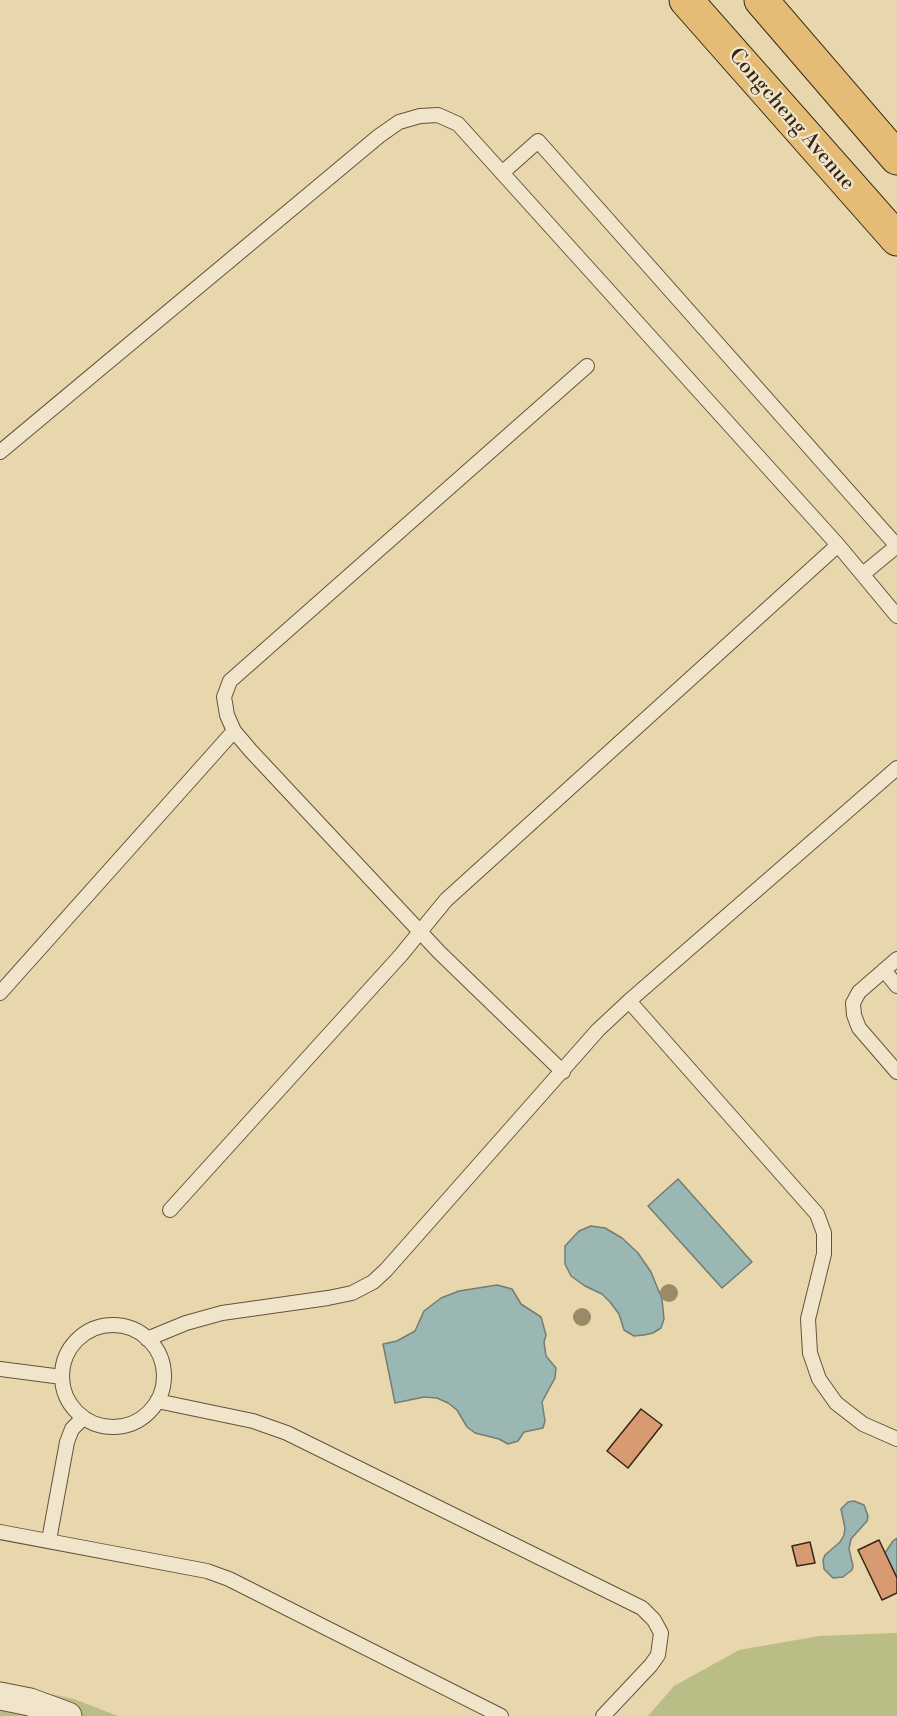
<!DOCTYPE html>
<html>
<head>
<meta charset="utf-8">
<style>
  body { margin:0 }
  canvas { display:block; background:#e8d7ad }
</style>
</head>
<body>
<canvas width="897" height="1716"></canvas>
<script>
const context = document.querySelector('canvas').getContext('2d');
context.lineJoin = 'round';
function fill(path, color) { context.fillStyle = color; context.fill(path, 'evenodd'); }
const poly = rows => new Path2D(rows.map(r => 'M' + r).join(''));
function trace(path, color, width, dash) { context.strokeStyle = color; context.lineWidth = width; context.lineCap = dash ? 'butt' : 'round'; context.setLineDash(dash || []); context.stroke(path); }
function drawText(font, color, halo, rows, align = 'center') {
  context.font = font + ' "Libre Bodoni",serif'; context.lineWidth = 4.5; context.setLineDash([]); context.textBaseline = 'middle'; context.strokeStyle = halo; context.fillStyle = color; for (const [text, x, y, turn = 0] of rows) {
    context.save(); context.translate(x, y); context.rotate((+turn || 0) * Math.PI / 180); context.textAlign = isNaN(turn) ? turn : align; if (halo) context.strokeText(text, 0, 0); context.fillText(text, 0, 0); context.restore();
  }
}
fill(poly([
  [897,1633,897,1716,648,1716,674,1686,739,1650,819,1636],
  [0,1683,74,1699,118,1716,0,1716]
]), '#babd86');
const water = poly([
  [678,1179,752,1262,722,1288,648,1206,678,1179],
  [591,1226,605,1228,622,1238,638,1253,651,1272,662,1299,664,1319,661,1328,653,1333,644,1335,634,1336,624,1330,619,1314,610,1302,602,1294,585,1286,571,1276,565,1264,565,1246,579,1231,591,1226],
  [497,1285,512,1289,521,1304,541,1317,546,1335,544,1342,546,1356,556,1368,555,1378,542,1402,545,1421,543,1428,524,1432,518,1441,508,1444,499,1439,475,1433,467,1427,457,1410,448,1403,437,1398,424,1397,395,1403,383,1344,397,1341,415,1331,424,1311,441,1298,459,1291,497,1285],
  [854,1501,864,1505,868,1516,867,1521,851,1539,849,1549,853,1566,852,1570,843,1577,833,1578,824,1569,823,1560,825,1555,840,1542,844,1535,845,1528,841,1509,848,1502,854,1501],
  [897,1538,897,1578,885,1553,893,1541,897,1538]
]);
fill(water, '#9ab7b4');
trace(water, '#737d74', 1.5);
const building = poly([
  [641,1409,662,1425,628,1468,607,1451,641,1409],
  [879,1540,897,1578,897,1593,882,1600,858,1550,879,1540],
  [810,1542,815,1563,797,1566,792,1546,810,1542]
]);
fill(building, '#d89a71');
trace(building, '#382715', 1.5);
const service = poly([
  [502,173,538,141,897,546,863,574],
  [0,452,379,136,399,122,420,116,438,115,458,124,838,545,897,616],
  [897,768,629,1001,817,1214,824,1233,824,1254,808,1319,810,1353,819,1379,836,1403,863,1424,897,1439],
  [897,959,859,992,853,1003,854,1015,859,1028,897,1072],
  [884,970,897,986],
  [0,993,234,731],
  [563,1072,439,952,251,751,234,731,227,715,224,697,230,681,587,366],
  [170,1210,401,955,446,900,838,545],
  '62 1376a51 51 0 1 1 102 0a51 51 0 1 1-102 0Z',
  [147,1339,186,1323,222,1313,328,1298,352,1293,373,1282,386,1270,598,1030,629,1001],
  [0,1369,62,1377],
  [157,1401,253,1421,287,1433,642,1608,654,1620,661,1633,658,1655,651,1665,603,1716],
  [0,1532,207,1571,229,1579,501,1716],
  [49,1540,67,1442,72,1429,83,1418]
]);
const minor = poly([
  [0,1696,30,1702,68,1716]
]);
const trunk = poly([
  [686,0,897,239],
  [761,0,897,158]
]);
trace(service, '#64533b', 16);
trace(minor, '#64533b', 29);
trace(trunk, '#382715', 35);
trace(service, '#f0e5ca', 14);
trace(minor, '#f0e5ca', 27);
trace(trunk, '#e4bc76', 33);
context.fillStyle = '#998b69';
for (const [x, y] of [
  [669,1293],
  [582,1317]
]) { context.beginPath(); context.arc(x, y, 9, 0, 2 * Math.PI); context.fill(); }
drawText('21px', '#382715', '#f0e5ca', [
  ["Congcheng Avenue",791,120,49]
]);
</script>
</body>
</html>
